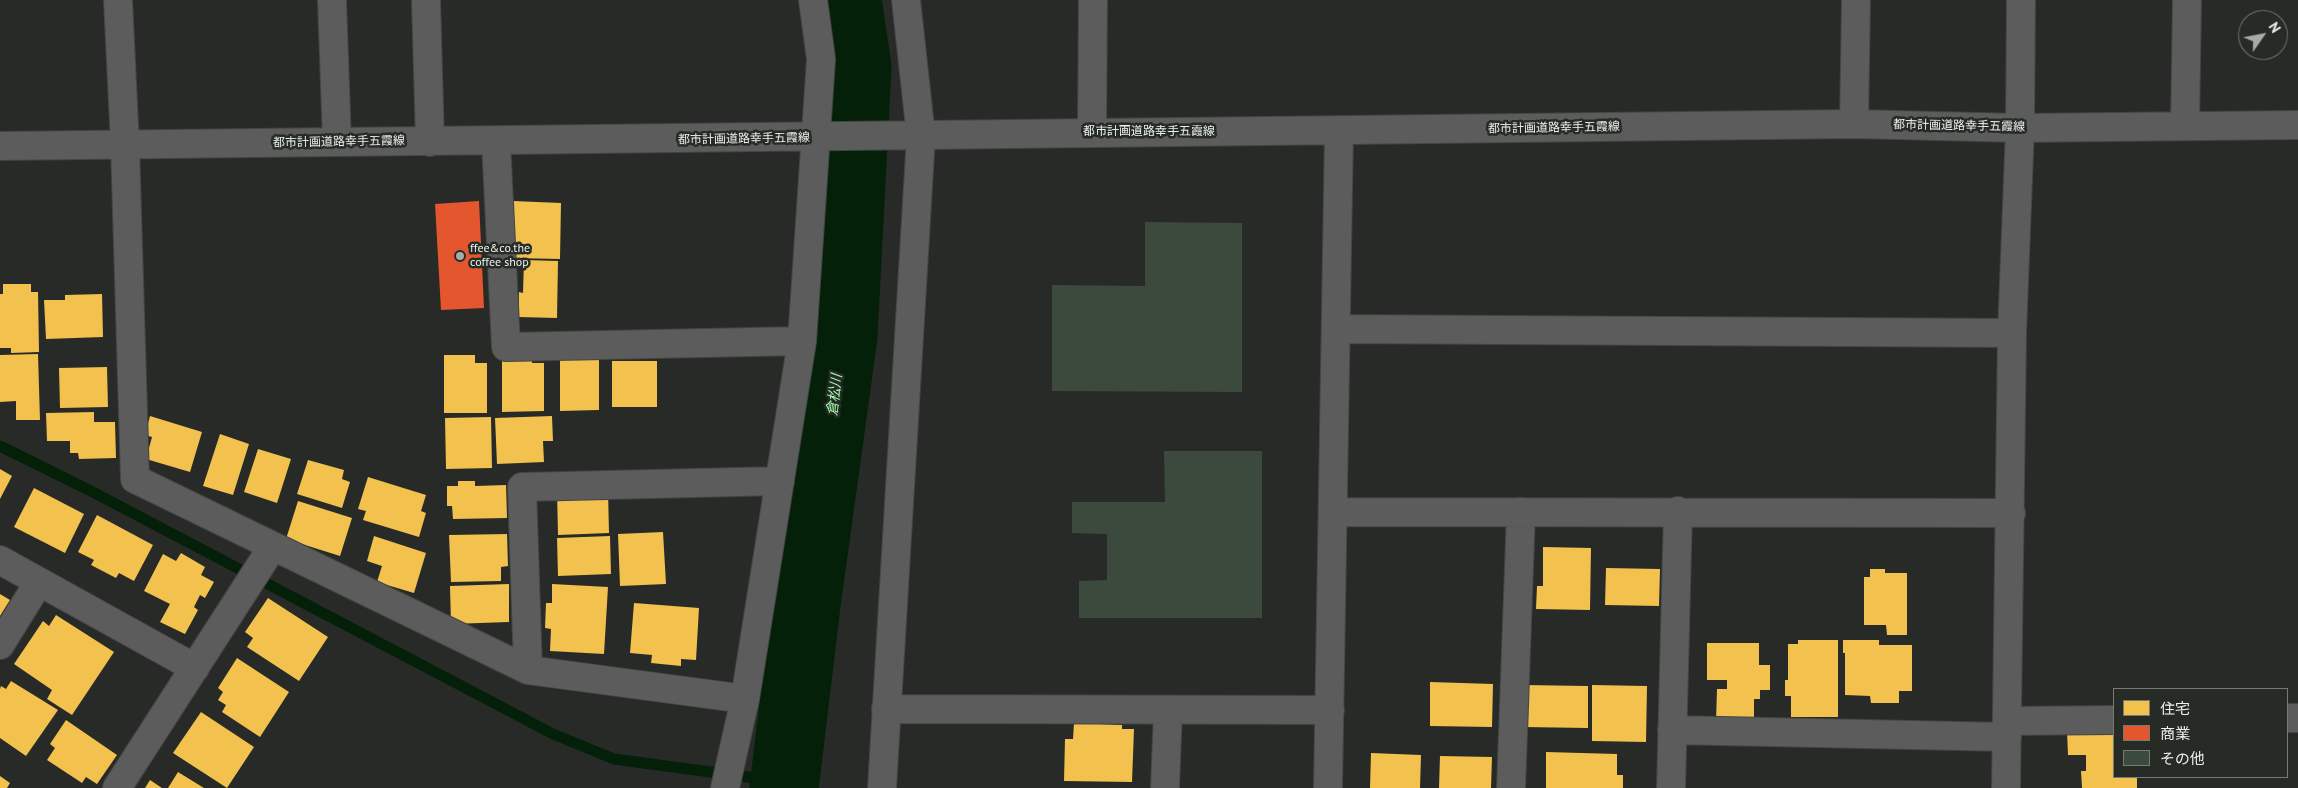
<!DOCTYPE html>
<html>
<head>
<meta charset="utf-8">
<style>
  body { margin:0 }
  #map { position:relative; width:2298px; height:788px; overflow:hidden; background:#272a27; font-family:"PT Sans","Noto Sans JP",sans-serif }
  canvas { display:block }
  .legend { position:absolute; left:2113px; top:688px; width:175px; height:90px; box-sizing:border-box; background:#262b26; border:1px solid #757a75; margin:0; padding:6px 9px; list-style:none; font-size:15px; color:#ecf0ec }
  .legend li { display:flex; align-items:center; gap:10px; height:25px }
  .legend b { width:25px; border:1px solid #757a75 }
  .north { position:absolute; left:2238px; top:10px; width:50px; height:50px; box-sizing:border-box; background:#262b26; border:1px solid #757a75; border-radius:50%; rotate:57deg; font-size:14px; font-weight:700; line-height:20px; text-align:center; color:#ecf0ec }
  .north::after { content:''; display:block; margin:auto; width:18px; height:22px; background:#a7aba7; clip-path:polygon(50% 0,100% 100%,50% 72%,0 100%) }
</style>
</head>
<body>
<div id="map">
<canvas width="2298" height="788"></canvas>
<ul class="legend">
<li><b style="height:14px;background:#f2c14e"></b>住宅</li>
<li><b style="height:14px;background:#e4572e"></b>商業</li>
<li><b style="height:14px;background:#3c4a3e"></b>その他</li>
</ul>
<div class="north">N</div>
</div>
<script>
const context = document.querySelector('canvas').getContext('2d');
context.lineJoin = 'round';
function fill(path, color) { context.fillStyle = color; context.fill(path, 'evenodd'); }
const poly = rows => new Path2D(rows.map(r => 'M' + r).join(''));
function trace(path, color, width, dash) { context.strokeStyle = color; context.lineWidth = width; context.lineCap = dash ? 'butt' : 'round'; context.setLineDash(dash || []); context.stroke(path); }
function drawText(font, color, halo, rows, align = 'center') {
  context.font = font + ' "PT Sans","Noto Sans JP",sans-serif'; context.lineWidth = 5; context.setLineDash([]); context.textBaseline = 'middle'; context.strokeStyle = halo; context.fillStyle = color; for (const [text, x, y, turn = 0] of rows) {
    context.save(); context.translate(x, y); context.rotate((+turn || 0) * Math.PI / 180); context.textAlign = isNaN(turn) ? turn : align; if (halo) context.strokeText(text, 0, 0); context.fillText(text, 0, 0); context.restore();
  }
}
fill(poly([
  [513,201,561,203,560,259,512,258],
  [524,260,558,261,557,318,518,317,519,292,523,293],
  [3,284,31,284,31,292,38,292,39,352,11,353,11,348,0,348,0,294,3,294],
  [102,294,103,337,46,339,44,300,65,300,65,295],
  [38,354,40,420,16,420,16,401,0,402,0,355],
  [444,355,475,355,475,363,487,363,487,413,444,413],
  [502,359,532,359,532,363,544,363,544,411,502,412],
  [560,359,599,359,599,410,560,411],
  [612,361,657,361,657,407,612,407],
  [107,367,108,407,60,408,59,368],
  [94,412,94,422,115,422,116,458,79,459,78,453,70,453,70,441,47,441,46,413],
  [150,416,202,432,190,472,146,459,152,437,145,435],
  [552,416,553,441,543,441,544,462,497,464,495,418],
  [491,417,492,468,446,469,445,418],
  [220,434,249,444,233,495,203,486],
  [258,449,291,459,277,503,244,492],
  [308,460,344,470,342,479,350,482,342,508,297,494],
  [0,469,12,476,0,499],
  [368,477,426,495,421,511,426,513,419,537,363,520,366,511,358,509],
  [458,481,475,481,475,486,506,485,507,518,453,519,452,506,447,506,447,486,458,486],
  [34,488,84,514,65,553,14,527],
  [608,490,609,533,558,535,557,491],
  [298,501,352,518,340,556,286,539],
  [97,515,153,545,134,581,119,573,116,578,91,565,94,560,78,552],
  [663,532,666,584,620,586,618,534],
  [507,534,508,566,501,567,501,581,451,582,449,535],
  [374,536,426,553,414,593,377,582,382,566,367,561],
  [610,536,611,574,558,576,557,538],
  [1543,547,1591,548,1590,610,1536,609,1537,586,1543,586],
  [181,553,205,567,201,575,214,582,205,598,200,595,194,607,198,610,185,634,160,622,170,604,144,591,163,554,176,561],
  [1606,568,1660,569,1659,606,1605,605],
  [1870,569,1885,569,1885,573,1907,573,1907,635,1887,635,1886,625,1864,625,1864,577,1870,577],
  [509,584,509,622,451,624,450,586],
  [552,584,608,587,604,654,550,651,551,629,545,628,546,603,552,603],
  [0,594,10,600,0,616],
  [268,598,328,637,299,681,247,647,253,638,245,632],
  [634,603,699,608,696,660,681,659,681,666,651,663,652,655,630,653],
  [56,615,114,652,72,715,47,699,52,690,14,664,43,621,49,626],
  [1798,640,1838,640,1838,717,1791,717,1791,696,1785,696,1785,680,1788,680,1788,644,1798,644],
  [1843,640,1879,640,1879,645,1912,645,1912,691,1899,691,1899,703,1871,703,1870,696,1845,695,1845,653,1843,653],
  [1707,643,1759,643,1759,665,1770,665,1770,690,1760,690,1760,699,1754,699,1754,722,1716,722,1717,689,1727,689,1727,680,1707,680],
  [237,658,289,692,260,737,222,712,226,705,218,700,223,692,218,688],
  [11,681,58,710,26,756,0,738,0,689,1,686,6,689],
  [1430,682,1493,684,1492,727,1430,726],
  [1524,685,1588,686,1588,728,1523,727],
  [1592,685,1647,686,1646,742,1592,741],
  [201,712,254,747,227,788,173,753],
  [66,720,117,755,97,784,86,777,82,783,47,760,55,748,50,744],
  [1074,723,1122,725,1122,729,1134,729,1132,782,1064,781,1065,739,1073,739],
  [2067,731,2114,731,2114,777,2137,777,2137,788,2082,788,2081,771,2086,771,2086,755,2068,755],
  [1546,752,1617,754,1617,775,1623,775,1623,788,1546,788],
  [1371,753,1421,755,1420,788,1370,788],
  [1440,756,1492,757,1491,788,1439,788],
  [178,772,204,788,168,788],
  [0,776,10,783,7,788,0,788],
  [150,780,162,788,145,788]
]), '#f2c14e');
fill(poly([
  [479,201,484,308,441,310,435,204]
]), '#e4572e');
trace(poly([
  [0,446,89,490,553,734,614,759,785,782]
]), '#042008', 11);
trace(poly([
  [784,788,806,605,843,336,857,67,847,0]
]), '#042008', 69);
fill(poly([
  [1145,222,1242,223,1242,392,1052,391,1052,285,1145,286],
  [1164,451,1262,451,1262,618,1079,618,1079,581,1107,580,1107,534,1072,533,1072,502,1165,502]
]), '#3c4a3e');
const minor = poly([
  [118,0,125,145,135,479,528,670,745,699],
  [332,0,337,142],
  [426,0,430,142],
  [1854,124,1856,0],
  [2185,126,2187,0],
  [1092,132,1093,0],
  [496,141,506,347,802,341],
  [0,146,1854,124,2020,128,2298,125],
  [1336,329,2012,333],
  [1333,512,2011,513],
  [0,560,195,668],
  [0,645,39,582],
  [528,670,522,487,780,481],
  [886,709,1330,710],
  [2287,718,2298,718],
  [2007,721,2114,720],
  [1672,730,2007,737],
  [117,788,273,546],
  [725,788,745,699,802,341,821,59,813,0],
  [882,788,921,136,906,0],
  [1165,788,1168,710],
  [1328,788,1339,131],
  [1511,788,1521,512],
  [1671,788,1678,511],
  [2006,788,2012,333,2020,128,2021,0]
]);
trace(minor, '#434543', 30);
trace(minor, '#5b5c5b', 28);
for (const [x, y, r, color] of [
  [460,256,5,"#a7aba7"]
]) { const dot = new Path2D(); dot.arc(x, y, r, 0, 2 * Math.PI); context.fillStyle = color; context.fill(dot); trace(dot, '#262b26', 2); }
drawText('12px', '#ecf0ec', '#262b26', [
  ["都市計画道路幸手五霞線",1959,126,1],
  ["都市計画道路幸手五霞線",1554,128,-1],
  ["都市計画道路幸手五霞線",1149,132],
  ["都市計画道路幸手五霞線",744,139,-1],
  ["都市計画道路幸手五霞線",339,142,-1]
]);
drawText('12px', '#ecf0ec', '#262b26', [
  ["ffee&co.the",470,249],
  ["coffee shop",470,263]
], 'left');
drawText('italic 14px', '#a5fdaf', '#262b26', [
  ["倉松川",835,395,-83]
]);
</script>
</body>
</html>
